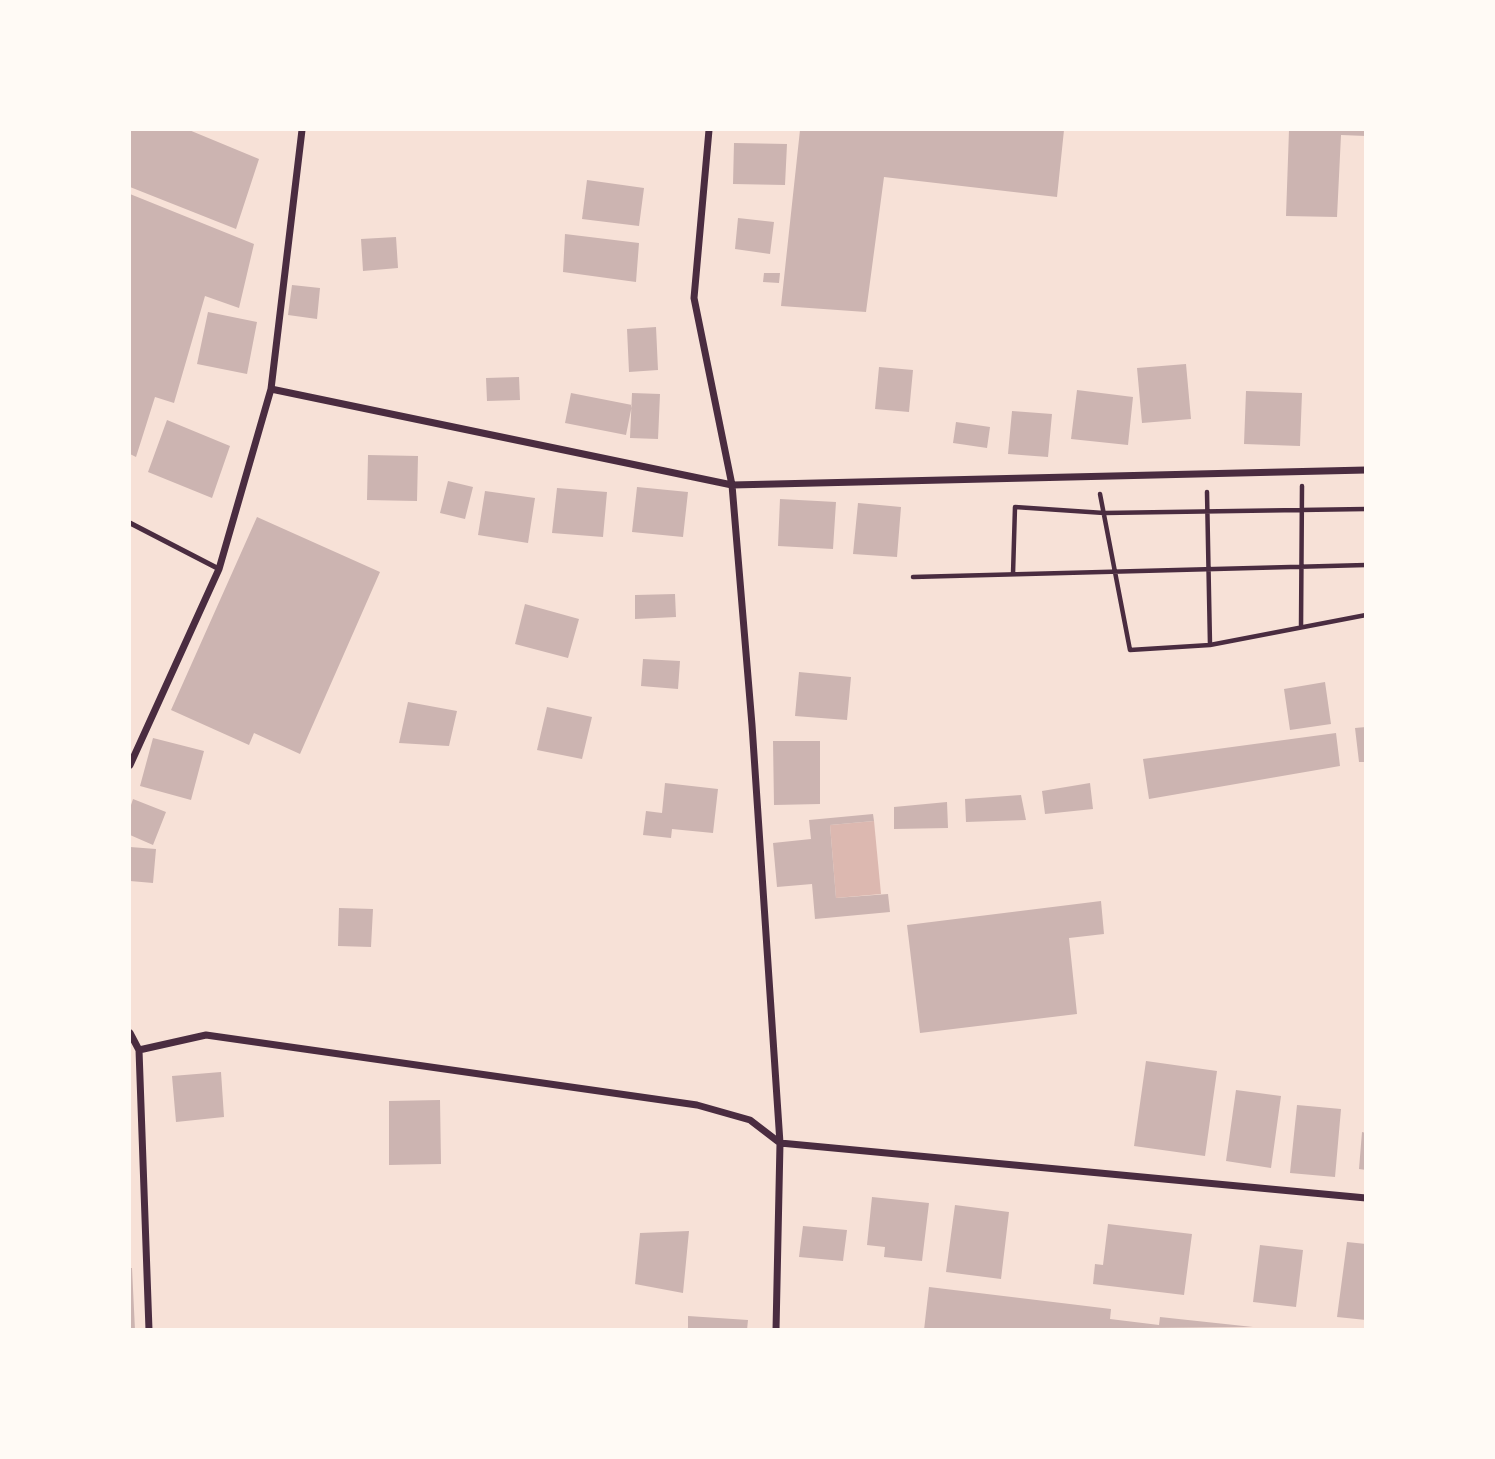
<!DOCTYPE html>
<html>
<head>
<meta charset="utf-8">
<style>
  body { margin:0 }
  #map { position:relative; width:1495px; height:1459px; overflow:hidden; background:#f7e1d7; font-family:"Asap Condensed",sans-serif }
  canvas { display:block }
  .frame { position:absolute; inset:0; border:131px solid #fffaf5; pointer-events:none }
</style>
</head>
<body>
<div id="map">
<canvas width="1495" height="1459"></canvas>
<div class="frame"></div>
</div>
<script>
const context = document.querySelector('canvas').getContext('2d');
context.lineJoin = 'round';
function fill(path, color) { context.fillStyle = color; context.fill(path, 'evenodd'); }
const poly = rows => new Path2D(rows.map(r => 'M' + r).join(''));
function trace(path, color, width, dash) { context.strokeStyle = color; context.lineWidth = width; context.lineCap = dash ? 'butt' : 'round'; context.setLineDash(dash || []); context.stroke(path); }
fill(poly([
  [874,821,881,894,836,898,830,825]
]), '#dcb8b0');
fill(poly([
  [130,130,189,130,259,159,236,229,130,187],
  [800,130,1064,130,1057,197,884,177,866,312,781,306],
  [1289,130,1366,130,1366,136,1341,135,1337,217,1286,216],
  [734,143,787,144,785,185,733,184],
  [587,180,644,188,639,226,582,219],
  [130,194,254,244,239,308,205,296,174,403,155,397,136,457,130,454],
  [738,218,774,222,770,254,735,249],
  [565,234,639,243,636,282,563,272],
  [396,237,398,268,363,271,361,239],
  [764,273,780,273,779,283,763,282],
  [292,285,320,288,317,319,288,315],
  [208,312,257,322,247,374,197,364],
  [656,327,658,370,629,372,627,329],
  [1186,364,1191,419,1142,423,1137,368],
  [879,367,913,370,909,412,875,409],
  [519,377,520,400,487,401,486,378],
  [1077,390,1133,397,1128,445,1071,439],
  [1246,391,1302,393,1300,446,1244,444],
  [571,393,632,405,626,435,565,423],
  [632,393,660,394,658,439,630,438],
  [1012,411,1052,414,1048,457,1008,454],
  [167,420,230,446,212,498,148,472],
  [956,422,990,427,987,448,953,443],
  [368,455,418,456,417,501,367,500],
  [448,481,473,487,465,519,440,513],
  [637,487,688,492,683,537,632,532],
  [557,488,607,492,603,537,552,533],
  [485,491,535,498,528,543,478,535],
  [780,499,836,502,833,549,778,546],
  [858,503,901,507,897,557,853,554],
  [257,517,380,572,300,754,254,733,249,745,171,710],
  [675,594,676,617,635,619,635,595],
  [525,604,579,619,568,658,515,644],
  [643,659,680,661,678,689,641,686],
  [799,672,851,677,847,720,795,716],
  [1325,682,1331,724,1290,730,1284,689],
  [408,702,457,711,449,746,399,743],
  [547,707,592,717,582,759,537,750],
  [1366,727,1366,762,1359,762,1355,728],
  [1336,733,1340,766,1149,799,1143,759],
  [153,738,204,751,191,800,140,786],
  [773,741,820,741,820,804,774,805],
  [665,783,718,789,713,833,672,829,671,838,643,835,646,811,662,813],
  [1090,783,1093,809,1045,814,1042,791],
  [1021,795,1026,820,966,822,965,799],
  [133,799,166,812,153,845,130,835,130,808],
  [947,802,948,828,894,829,894,807],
  [873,814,874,821,830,825,836,898,888,894,890,912,815,919,812,884,777,887,773,843,811,839,809,820],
  [130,847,156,849,153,883,130,881],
  [1101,901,1104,934,1069,938,1077,1014,920,1033,907,925],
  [339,908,373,909,371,947,338,946],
  [1146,1061,1217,1071,1205,1156,1134,1146],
  [221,1072,224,1117,176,1122,172,1076],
  [1236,1090,1281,1096,1271,1168,1226,1161],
  [440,1100,441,1164,389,1165,389,1101],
  [1297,1105,1341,1109,1335,1177,1290,1173],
  [1362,1132,1366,1133,1366,1170,1359,1169],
  [872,1197,929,1203,922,1261,884,1257,885,1247,867,1245],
  [955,1205,1009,1212,1001,1279,946,1272],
  [1108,1224,1192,1234,1184,1295,1093,1284,1095,1264,1103,1265],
  [803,1226,847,1230,843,1261,799,1257],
  [689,1231,683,1293,635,1284,640,1233],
  [1347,1242,1366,1244,1366,1320,1337,1317],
  [1260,1245,1303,1250,1296,1307,1253,1302],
  [130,1268,132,1268,135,1330,130,1330],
  [929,1287,1111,1309,1110,1319,1159,1325,1160,1317,1253,1327,924,1330],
  [688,1316,748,1320,747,1330,688,1330]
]), '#ccb4b1');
trace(poly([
  [1207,492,1210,645],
  [1100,494,1130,650,1210,645,1366,615],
  [1013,574,1015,507,1104,513,1366,509],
  [913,577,1366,565],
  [1301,627,1302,486]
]), '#4a2c40', 4.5);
trace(poly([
  [130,523,219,569]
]), '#4a2c40', 5);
trace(poly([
  [709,130,694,298,732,485,752,725,780,1143,776,1330],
  [271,389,732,485,1366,470],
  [130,765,219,569,271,389,302,130],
  [130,1033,139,1050,149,1330],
  [139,1050,206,1035,697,1105,750,1120,780,1143,1366,1198]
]), '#4a2c40', 7);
</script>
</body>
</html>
